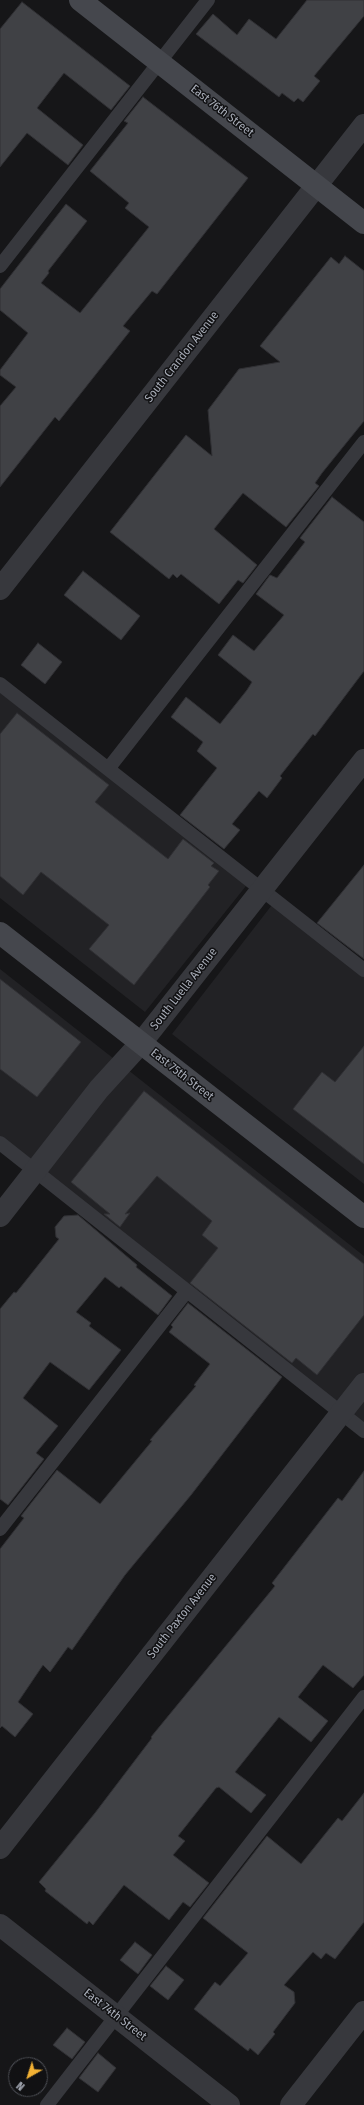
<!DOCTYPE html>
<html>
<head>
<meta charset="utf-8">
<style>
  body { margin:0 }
  #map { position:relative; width:364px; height:2105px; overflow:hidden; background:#161618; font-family:"Fira Sans Condensed",sans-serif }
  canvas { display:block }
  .north { position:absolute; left:8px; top:2057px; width:40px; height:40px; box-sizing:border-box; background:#111113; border:1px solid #4d4f55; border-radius:50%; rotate:219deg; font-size:11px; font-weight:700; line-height:16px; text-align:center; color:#a8adb8 }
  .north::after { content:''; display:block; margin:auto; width:14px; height:18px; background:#f2b134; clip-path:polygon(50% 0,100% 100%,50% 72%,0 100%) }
</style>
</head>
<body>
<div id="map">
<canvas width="364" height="2105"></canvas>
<div class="north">N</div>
</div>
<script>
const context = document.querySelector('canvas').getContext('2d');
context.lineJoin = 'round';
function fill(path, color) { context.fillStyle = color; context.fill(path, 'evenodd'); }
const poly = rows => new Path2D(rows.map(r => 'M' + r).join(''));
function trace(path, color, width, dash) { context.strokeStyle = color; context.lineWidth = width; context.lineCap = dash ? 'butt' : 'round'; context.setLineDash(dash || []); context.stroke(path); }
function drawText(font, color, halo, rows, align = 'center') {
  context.font = font + ' "Fira Sans Condensed",sans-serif'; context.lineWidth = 3; context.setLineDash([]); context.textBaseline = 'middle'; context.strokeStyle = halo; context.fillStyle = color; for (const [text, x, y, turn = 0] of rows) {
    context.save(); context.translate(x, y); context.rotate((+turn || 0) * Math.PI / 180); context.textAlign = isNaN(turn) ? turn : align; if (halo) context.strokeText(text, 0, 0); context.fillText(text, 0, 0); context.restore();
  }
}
fill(poly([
  [0,684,250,881,145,1012,0,898],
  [275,901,364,970,364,1184,172,1034],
  [0,969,364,1256,364,1427,0,1146]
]), '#222225');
const building = poly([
  [307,0,364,0,364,16,314,76,320,81,303,102,298,98,294,102,282,93,279,97,196,34,213,14,237,35,249,19,276,39,307,0],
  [22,2,130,86,111,110,64,73,37,108,83,145,68,165,27,133,0,167,0,29,22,2],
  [143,97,248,178,157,294,152,291,123,326,130,331,59,421,55,417,0,487,0,406,16,387,0,375,0,370,28,333,0,310,0,289,66,204,87,221,48,271,49,273,41,283,80,313,149,227,125,208,129,203,90,171,128,123,124,121,143,97],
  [345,256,364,271,364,421,322,473,315,483,319,486,286,527,243,493,214,529,257,565,243,583,238,580,219,604,181,574,177,578,173,574,169,579,110,532,186,435,212,456,208,410,239,369,280,362,260,346,331,257,339,264,345,256],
  [332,497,364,522,364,671,315,736,313,734,280,776,282,778,267,798,259,791,232,824,240,830,224,849,180,815,217,768,197,751,203,742,171,717,186,697,220,724,247,690,252,682,218,655,233,635,254,651,284,615,256,594,270,575,277,578,305,542,300,538,332,497],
  [83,571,140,616,121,640,64,595,83,571],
  [38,643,62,662,45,684,21,665,38,643],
  [17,713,109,785,95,802,168,859,183,839,214,863,211,866,219,871,208,885,210,887,134,985,89,949,109,925,41,872,23,895,0,876,0,734,17,713],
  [364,865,364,959,317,923,364,865],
  [0,979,81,1042,37,1097,0,1069,0,979],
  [364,1046,364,1164,293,1109,322,1072,335,1082,364,1046],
  [144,1091,364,1264,364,1315,317,1375,296,1358,292,1363,190,1283,218,1248,202,1235,212,1221,157,1176,125,1214,130,1213,120,1227,104,1214,110,1214,71,1182,144,1091],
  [78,1215,137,1265,136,1267,172,1296,158,1315,121,1286,119,1288,105,1277,76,1312,91,1323,89,1326,121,1350,89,1390,50,1362,23,1398,58,1426,36,1453,44,1459,8,1505,0,1499,0,1309,14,1292,16,1293,59,1239,56,1237,55,1227,64,1216,78,1215],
  [188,1303,282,1377,191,1495,125,1575,72,1650,68,1647,50,1672,43,1665,18,1702,33,1714,15,1737,2,1726,0,1728,0,1549,24,1518,21,1516,57,1470,100,1504,152,1441,150,1440,196,1386,194,1385,210,1364,169,1332,173,1327,171,1325,188,1303],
  [364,1471,364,1675,353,1688,323,1665,298,1697,328,1721,311,1742,279,1717,235,1772,266,1795,251,1813,219,1787,216,1788,178,1836,185,1841,173,1855,209,1883,190,1907,183,1902,169,1920,124,1885,93,1925,89,1921,87,1924,45,1891,46,1889,39,1882,95,1813,152,1738,151,1737,275,1586,272,1583,338,1498,342,1501,364,1471],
  [364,1793,364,1922,335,1959,326,1953,321,1959,313,1952,284,1985,294,1992,295,2003,273,2032,275,2034,258,2055,250,2048,248,2051,194,2009,215,1982,220,1986,248,1953,203,1918,267,1836,301,1864,338,1818,342,1821,364,1793],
  [135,1942,152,1955,138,1974,120,1960,135,1942],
  [166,1966,184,1980,168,2000,150,1986,166,1966],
  [67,2028,85,2042,72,2059,53,2045,67,2028],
  [98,2053,116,2068,98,2092,79,2078,98,2053]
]);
fill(building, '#404145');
trace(building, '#303034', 1);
trace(poly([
  [0,266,208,0],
  [0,684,364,970],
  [108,769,364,442],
  [0,1143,364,1431],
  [0,1529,187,1291],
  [47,2105,364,1697]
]), '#37383d', 14);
trace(poly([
  [0,589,364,125],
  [0,1216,99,1089,141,1043,364,760],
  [0,1848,364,1384],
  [0,1925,229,2105],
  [291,2105,364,2012]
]), '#37383d', 22);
trace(poly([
  [80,0,364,223],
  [0,933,364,1217]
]), '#45474d', 22);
drawText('12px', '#a8adb8', '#111113', [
  ["East 76th Street",222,111,38],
  ["South Crandon Avenue",182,357,-52],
  ["South Luella Avenue",184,989,-52],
  ["East 75th Street",182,1075,38],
  ["South Paxton Avenue",182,1616,-52],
  ["East 74th Street",115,2015,38]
]);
</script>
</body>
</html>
